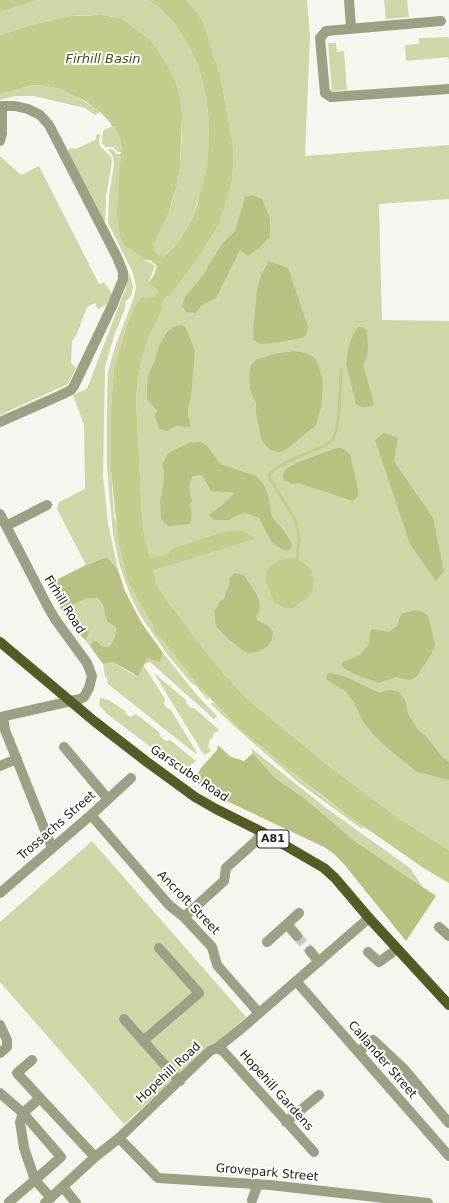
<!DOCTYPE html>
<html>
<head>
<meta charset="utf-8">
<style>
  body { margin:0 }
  canvas { display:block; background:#f5f6ef }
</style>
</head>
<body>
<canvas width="449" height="1203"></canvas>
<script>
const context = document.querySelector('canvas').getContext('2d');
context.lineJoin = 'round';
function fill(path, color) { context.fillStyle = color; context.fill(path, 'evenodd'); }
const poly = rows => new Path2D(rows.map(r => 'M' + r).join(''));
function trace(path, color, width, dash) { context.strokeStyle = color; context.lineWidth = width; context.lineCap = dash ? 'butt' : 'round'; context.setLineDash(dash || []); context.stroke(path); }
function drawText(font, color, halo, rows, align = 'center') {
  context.font = font + ' "DejaVu Sans",sans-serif'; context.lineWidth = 4; context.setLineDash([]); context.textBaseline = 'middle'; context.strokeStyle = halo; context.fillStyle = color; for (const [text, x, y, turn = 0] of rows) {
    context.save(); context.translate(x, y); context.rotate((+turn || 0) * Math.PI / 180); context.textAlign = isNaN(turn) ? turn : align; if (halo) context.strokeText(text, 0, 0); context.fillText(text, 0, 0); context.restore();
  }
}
fill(poly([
  [38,0,148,0,157,6,174,23,190,48,197,63,205,91,209,122,208,154,206,171,202,190,191,220,178,243,164,258,161,258,153,252,153,246,172,203,177,186,180,167,182,133,181,102,173,75,157,49,149,39,128,23,120,18,110,16,86,15,71,16,35,24,0,35,0,12],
  [186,0,307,0,310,35,305,156,449,145,449,199,379,204,382,320,449,321,449,850,401,820,330,767,245,697,216,665,166,599,156,583,144,535,142,516,136,398,138,378,142,359,149,337,164,305,162,303,167,296,169,297,198,258,219,224,224,210,232,182,233,166,233,146,221,78,203,22,197,12],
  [384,0,407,0,409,17,386,19],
  [448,37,449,39,449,60,448,57,406,61,405,45,419,44,419,38],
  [328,43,336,43,337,52,344,51,347,90,332,91],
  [40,85,61,89,73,94,100,112,95,115,85,108,34,96,15,96,0,100,0,94,20,88],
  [114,126,120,139,121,152,118,152,113,147,105,147,102,143,103,131,108,128,110,130,109,128],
  [97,134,98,134,100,135,99,141,100,146,111,157,112,161,106,197,105,226,68,151,70,148,76,149,95,140],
  [108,149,112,149,117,154,121,154,120,170,125,247,132,250,145,261,149,262,155,266,148,283,158,290,155,297,126,328,114,368,111,407,111,470,114,516,133,591,153,626,154,633,161,638,200,688,209,698,208,700,194,684,193,685,167,654,140,615,131,597,124,578,119,563,113,534,107,467,107,404,108,372,115,347,134,297,136,287,133,273,108,223,109,196,114,164,113,157],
  [0,156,21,175,39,166,99,284,104,282,112,294,109,303,98,309,95,303,87,307,76,336,72,341,71,363,76,368,68,384,0,415],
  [127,270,131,279,133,287,131,296,125,302,125,309,115,333,105,366,103,476,108,523,118,570,107,557,86,565,57,509,59,502,85,489,84,425,73,395,87,389,126,287,124,285],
  [88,598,96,598,103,605,105,615,116,627,115,636,112,643,108,647,102,646,97,641,93,641,90,646,83,638,86,639,85,627,77,621,73,613,74,604],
  [163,653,196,694,217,716,214,719,150,662,145,664,144,666,165,699,164,704,167,708,171,710,197,753,196,754,108,684,107,678,105,676,103,664,113,662,134,675,141,668,147,657,159,662],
  [154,673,186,700,186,703,191,708,194,708,217,728,219,731,214,733,213,737,210,739,208,746,211,751,208,753,204,755],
  [100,698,109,700,125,711,125,713,130,717,136,714,159,732,160,736,166,741,170,740,196,761,190,766,181,770,106,713,99,705],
  [213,702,262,748,328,801,364,827,362,829,299,783,235,727,211,704],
  [251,748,326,808,410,868,423,887,356,842,304,798,274,777,253,753],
  [92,841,246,1017,124,1124,0,982,0,922]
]), '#d1d6a9');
fill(poly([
  [252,195,262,199,270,219,270,237,259,248,248,256,240,250,216,298,202,305,196,313,186,312,182,306,185,297,205,273,209,265,222,244,235,231,245,197],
  [269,261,288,268,308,327,306,335,302,338,273,343,260,344,254,340,253,332,257,290,262,273],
  [181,325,186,328,195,351,191,396,188,409,188,417,190,421,190,427,177,426,166,431,159,429,155,416,157,410,147,399,147,384,149,374,155,360,159,346,167,332,175,326],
  [358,327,362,327,367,330,368,347,367,357,363,365,373,400,374,405,369,407,362,407,356,404,346,363,347,354,350,342,354,333],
  [294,351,305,353,314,357,319,367,323,383,321,407,316,425,287,449,279,452,270,450,266,446,261,439,256,413,256,403,250,389,249,375,251,365,256,360,274,354],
  [384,433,398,438,394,461,433,518,444,571,436,581,410,544,375,440],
  [201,442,208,447,220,464,256,476,263,483,269,498,271,514,275,521,281,527,290,540,292,547,287,551,280,548,272,543,259,518,245,513,237,515,229,520,214,520,209,515,221,506,235,493,211,491,202,475,192,476,189,487,192,501,189,504,192,513,190,524,182,525,168,526,164,523,161,518,160,502,163,486,164,471,162,465,168,454,174,450,189,443],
  [336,448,342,448,350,454,358,489,358,496,353,501,298,483,291,484,284,480,283,474,286,469,296,463],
  [107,557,118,570,125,591,141,622,163,653,160,662,147,658,138,676,113,662,103,664,90,646,93,641,97,641,102,646,108,647,112,643,115,636,116,627,108,622,105,615,103,605,97,598,88,598,74,604,73,613,77,621,85,627,89,632,86,639,83,638,67,619,46,585,86,565],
  [235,573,244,575,256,593,259,601,260,608,256,617,258,621,267,625,273,631,272,640,268,646,258,652,248,653,241,649,227,638,216,626,214,611,218,606,219,602,224,599,229,584,230,578],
  [415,610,423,612,428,616,435,644,432,653,417,676,413,679,409,680,396,677,379,683,354,674,345,669,341,665,343,662,360,655,369,644,370,633,372,629,389,632,397,626,401,614],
  [330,673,346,677,380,693,384,691,391,690,399,692,405,700,408,714,418,730,426,736,443,758,449,762,449,780,417,772,385,746,373,734,362,720,354,702,345,691,326,679,327,674],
  [218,745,231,757,244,761,253,753,274,777,304,798,356,842,436,896,406,941,343,863,333,853,324,847,214,795,194,781,201,768,217,750]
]), '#bac080');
fill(poly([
  [0,0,38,0,0,12],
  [148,0,186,0,197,12,203,22,221,78,233,146,233,166,232,182,224,210,219,224,198,258,169,297,167,296,162,303,164,305,149,337,142,359,138,378,136,398,142,516,144,535,150,558,169,554,171,549,227,531,244,531,255,539,153,570,156,583,166,599,216,665,245,697,330,767,401,820,449,850,449,883,425,869,347,815,283,765,240,729,200,688,161,638,154,633,153,626,133,591,128,581,118,539,111,470,111,407,114,368,126,328,137,303,141,298,155,297,158,290,148,283,154,275,157,266,150,260,144,260,132,250,125,247,120,237,117,215,121,148,120,139,114,126,112,126,109,121,100,112,85,101,61,89,40,85,29,86,0,94,0,35,35,24,71,16,101,15,120,18,128,23,149,39,157,49,173,75,177,87,181,102,182,116,180,167,177,186,167,216,153,246,154,252,163,258,178,243,191,220,197,206,206,171,208,154,209,122,205,91,197,63,190,48,174,23,157,6],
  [289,558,297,559,305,564,311,570,314,580,313,590,308,597,293,608,285,608,274,602,266,582,266,574,269,567,280,560]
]), '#c5cb8a');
trace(poly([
  [297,562,299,540,297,525,293,516,270,479,269,475,275,469,291,460,326,445,333,439,337,427,339,414,341,369]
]), '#c5cb8a', 3);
trace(poly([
  [297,936,310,951]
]), '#cbcbc5', 10, [10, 5]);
trace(poly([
  [349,0,351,28],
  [441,21,326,31,320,38,325,93,331,97,449,89],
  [0,106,15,106,28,109,40,115,49,125,117,257,123,272,123,279,113,304,74,386,71,390,61,395,0,422],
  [0,141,2,133,2,106],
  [0,514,47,605,55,619,87,663,92,676,89,688,84,697,80,699,0,717],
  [6,526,47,505],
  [3,717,5,730,52,848],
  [64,747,108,799],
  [0,766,17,759],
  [91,815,169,905,184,917,212,947,217,965,259,1013],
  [0,893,91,815,131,778],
  [184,917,224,881,226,868,256,841,262,832],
  [287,924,299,913],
  [439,927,449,936],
  [267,942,287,924,297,936],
  [310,951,319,962],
  [368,952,379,962,397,949],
  [296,981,449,1156],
  [124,1019,162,1062,180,1081],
  [0,1025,7,1040,7,1047,0,1053],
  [143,1041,199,993,159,948],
  [217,1048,223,1051,314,1152],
  [358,1052,373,1040,405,1070,449,1123],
  [32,1060,17,1073,40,1098],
  [0,1093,23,1113,20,1122,24,1148,35,1180,61,1157,23,1113,40,1098,95,1157],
  [286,1122,319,1095],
  [119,1138,158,1178,270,1185,428,1203],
  [63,1187,76,1203],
  [252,1200,258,1184],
  [9,1202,35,1180,51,1198],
  [45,1203,95,1157,119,1138,210,1051,217,1048,242,1028,369,918]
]), '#9da085', 10);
trace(poly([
  [0,642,94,721,147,762,195,797,216,809,262,832,324,868,335,878,369,918,449,1005]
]), '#565a26', 10);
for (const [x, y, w] of [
  [273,839,32]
]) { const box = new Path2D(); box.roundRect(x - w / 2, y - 9, w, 18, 3); context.fillStyle = '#fffffe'; context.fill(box); trace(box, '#21211f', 1); }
drawText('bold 11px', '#21211f', null, [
  ["A81",273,839]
]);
drawText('12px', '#21211f', '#fffffe', [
  ["Firhill Road",64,605,58],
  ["Garscube Road",189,774,34],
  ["Trossachs Street",57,826,-41],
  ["Ancroft Street",188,903,46],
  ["Callander Street",382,1060,49],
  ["Hopehill Road",169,1073,-43],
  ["Hopehill Gardens",276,1091,48],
  ["Grovepark Street",267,1173,5]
]);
drawText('italic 13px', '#494d1c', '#fffffe', [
  ["Firhill Basin",103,60]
]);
</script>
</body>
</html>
